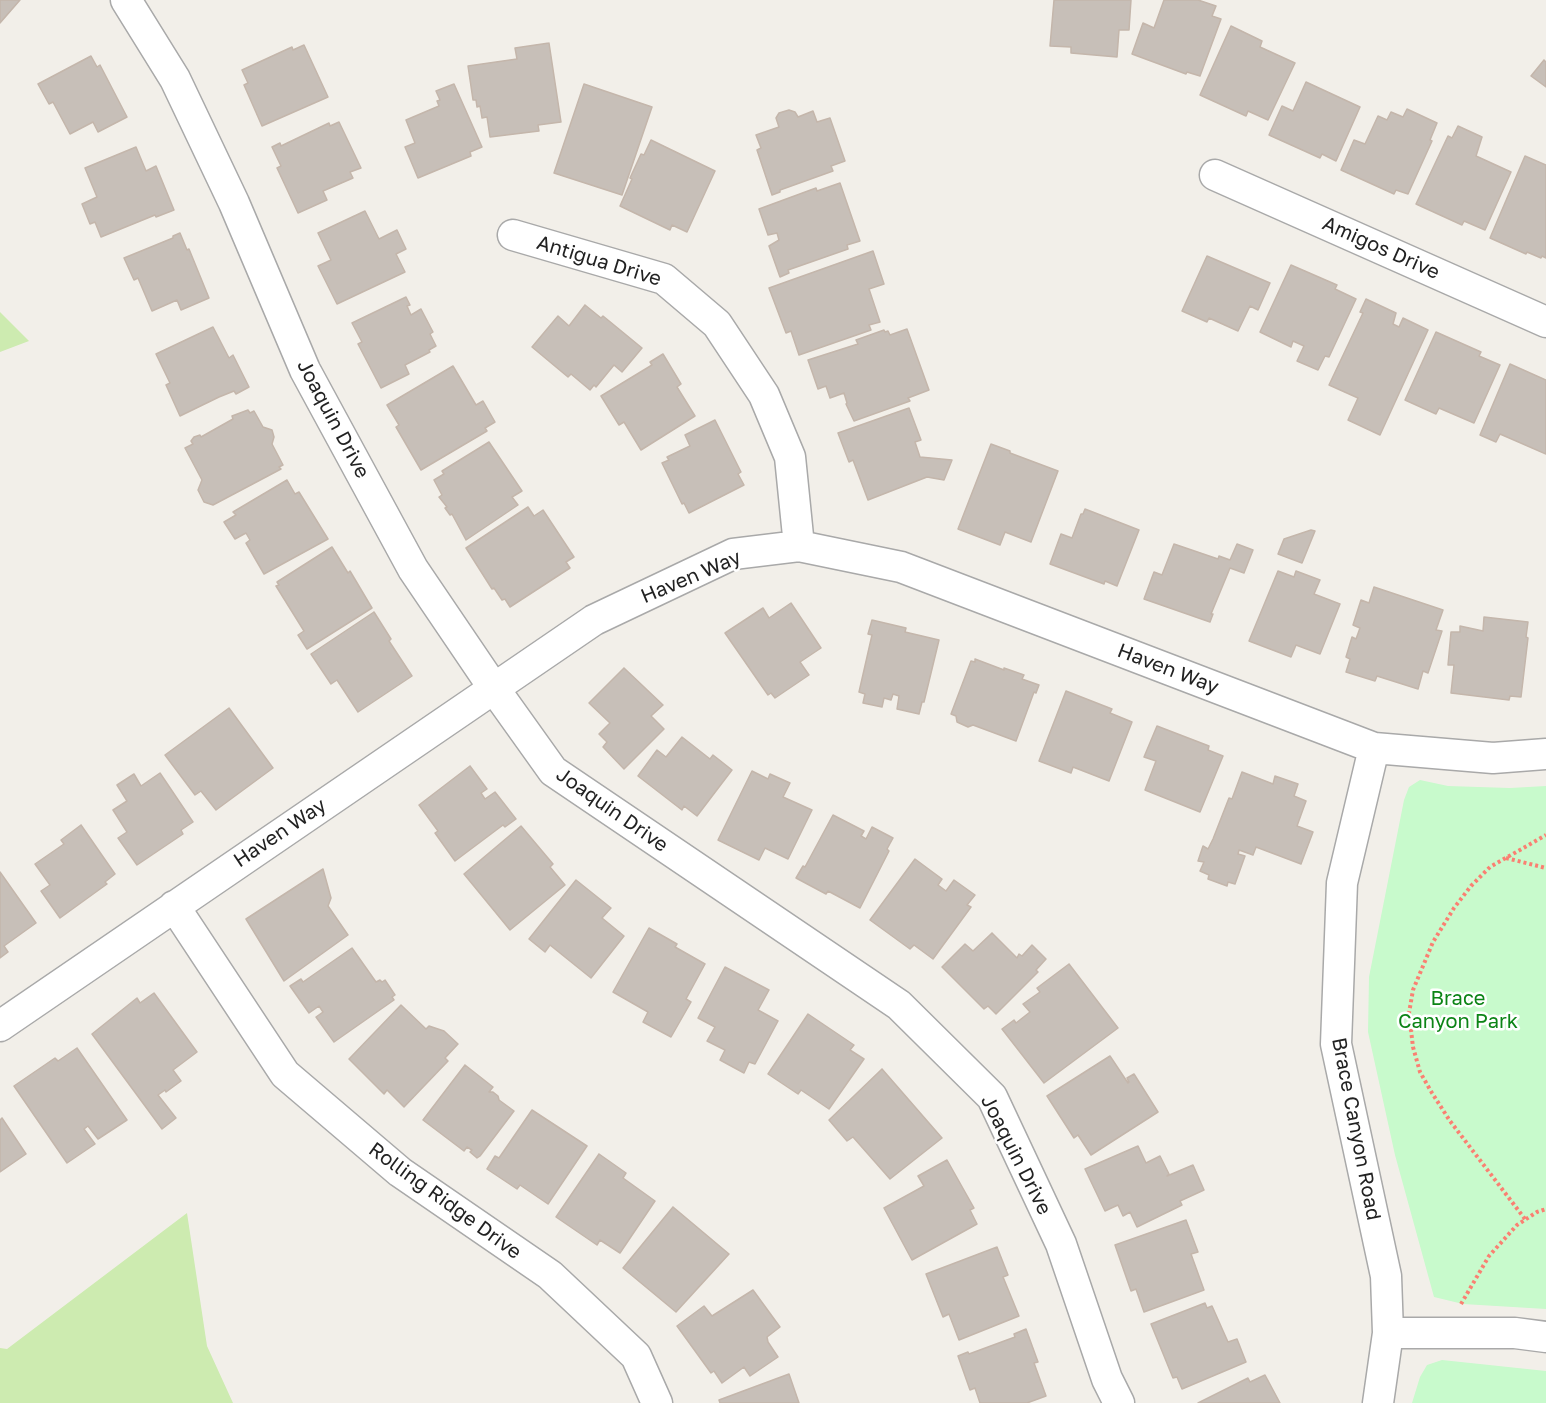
<!DOCTYPE html>
<html>
<head>
<meta charset="utf-8">
<style>
  body { margin:0 }
  canvas { display:block; background:#f2efe9 }
</style>
</head>
<body>
<canvas width="1546" height="1403"></canvas>
<script>
const context = document.querySelector('canvas').getContext('2d');
context.lineJoin = 'round';
function fill(path, color) { context.fillStyle = color; context.fill(path, 'evenodd'); }
const poly = rows => new Path2D(rows.map(r => 'M' + r).join(''));
function trace(path, color, width, dash) { context.strokeStyle = color; context.lineWidth = width; context.lineCap = dash ? 'butt' : 'round'; context.setLineDash(dash || []); context.stroke(path); }
function drawText(font, color, halo, rows, align = 'center') {
  context.font = font + ' "Golos Text",sans-serif'; context.lineWidth = 5; context.setLineDash([]); context.textBaseline = 'middle'; context.strokeStyle = halo; context.fillStyle = color; for (const [text, x, y, turn = 0] of rows) {
    context.save(); context.translate(x, y); context.rotate((+turn || 0) * Math.PI / 180); context.textAlign = isNaN(turn) ? turn : align; if (halo) context.strokeText(text, 0, 0); context.fillText(text, 0, 0); context.restore();
  }
}
fill(poly([
  [0,312,29,341,0,352],
  [187,1213,207,1346,233,1403,0,1403,0,1348,7,1349]
]), '#cdebb0');
fill(poly([
  [1420,780,1448,786,1510,788,1546,786,1546,1309,1463,1304,1434,1297,1395,1155,1368,1032,1369,977,1404,800,1409,787],
  [1442,1360,1546,1371,1546,1403,1412,1403,1420,1377,1427,1365]
]), '#c8facc');
const building = poly([
  [0,0,20,0,0,23,0,0],
  [1054,0,1131,0,1129,30,1119,30,1117,57,1071,53,1071,47,1050,46,1054,0],
  [1164,0,1198,0,1216,6,1212,16,1221,19,1200,76,1187,72,1186,74,1132,54,1143,23,1154,28,1164,0],
  [1231,26,1262,41,1260,47,1295,63,1268,120,1248,111,1246,116,1200,95,1231,26],
  [549,43,561,122,538,125,539,131,490,137,487,117,482,118,480,106,477,107,476,100,473,100,468,66,517,59,515,48,549,43],
  [304,45,328,97,262,126,244,85,248,83,242,70,292,47,293,50,304,45],
  [91,56,97,67,100,65,127,117,98,132,93,122,70,134,53,102,49,104,38,84,91,56],
  [1544,60,1546,62,1546,87,1531,76,1544,60],
  [1306,82,1360,107,1336,161,1322,154,1320,158,1269,135,1282,106,1293,111,1306,82],
  [454,84,482,147,470,152,471,156,418,178,405,147,415,143,406,120,439,106,437,101,440,100,436,91,454,84],
  [584,84,652,107,622,195,554,173,584,84],
  [1407,109,1437,123,1430,140,1432,141,1408,194,1396,190,1394,194,1341,170,1354,140,1365,144,1378,116,1387,120,1391,112,1403,117,1407,109],
  [789,110,795,112,798,117,813,111,817,122,830,118,845,161,831,166,833,171,780,190,780,192,772,195,757,150,761,148,756,135,779,127,776,118,779,113,789,110],
  [339,122,361,168,350,172,353,178,323,191,327,200,298,213,277,168,281,166,272,147,280,143,281,146,329,123,330,126,339,122],
  [1458,126,1482,137,1476,156,1511,172,1485,230,1464,221,1462,225,1416,204,1448,136,1452,138,1458,126],
  [651,140,715,171,687,232,672,225,670,230,620,206,632,179,630,178,641,154,644,155,651,140],
  [136,147,146,171,156,166,174,210,156,217,155,215,101,237,95,222,90,224,82,204,97,197,85,168,136,147],
  [1525,156,1546,165,1546,258,1542,256,1541,258,1527,252,1526,254,1490,238,1525,156],
  [840,183,860,241,847,245,848,249,788,270,789,273,780,277,769,246,779,240,777,233,768,235,759,209,816,188,817,191,840,183],
  [365,211,379,239,397,230,406,249,396,254,405,272,337,304,318,266,331,260,318,233,365,211],
  [180,233,187,250,189,249,209,298,181,310,177,300,152,311,138,278,134,280,124,258,173,238,173,236,180,233],
  [873,251,884,284,869,289,880,322,869,325,871,330,799,355,791,331,786,333,769,288,873,251],
  [1207,256,1270,283,1258,310,1250,306,1238,331,1209,318,1207,322,1182,311,1207,256],
  [1291,265,1337,285,1335,289,1356,299,1329,357,1325,356,1318,370,1297,361,1304,346,1293,341,1291,347,1260,332,1291,265],
  [406,297,410,305,407,306,411,315,421,309,433,332,430,334,436,346,429,350,430,352,405,365,409,374,381,388,358,344,362,342,352,323,406,297],
  [1366,299,1396,313,1393,324,1399,327,1403,318,1428,330,1380,435,1348,420,1358,398,1329,385,1363,313,1360,312,1366,299],
  [585,305,601,318,603,316,642,348,622,372,614,365,596,387,594,385,590,390,571,374,568,377,532,347,558,316,569,326,585,305],
  [213,327,229,358,233,355,249,387,236,394,234,391,219,397,180,416,166,385,170,383,156,354,213,327],
  [907,329,929,390,908,398,910,401,854,421,846,404,847,403,844,393,830,398,826,386,818,389,808,360,858,344,856,340,884,330,885,332,888,331,890,335,907,329],
  [1436,332,1481,352,1479,356,1500,365,1474,423,1439,408,1436,414,1405,400,1436,332],
  [663,354,681,384,677,387,695,416,641,450,624,422,619,425,601,396,652,365,650,362,663,354],
  [1510,364,1546,380,1546,454,1500,434,1496,442,1480,435,1510,364],
  [453,366,476,405,483,401,495,422,485,428,487,431,421,470,396,427,399,425,387,405,453,366],
  [909,408,921,440,915,442,920,457,952,460,944,480,927,477,868,500,853,460,849,462,838,433,909,408],
  [248,410,250,413,254,411,263,427,272,430,274,437,272,444,283,465,279,467,281,469,213,505,204,502,198,490,202,480,185,448,193,444,191,441,194,437,200,435,201,437,233,419,232,416,248,410],
  [715,420,741,472,738,474,744,485,689,513,684,503,682,504,662,463,669,460,667,457,690,446,685,435,715,420],
  [489,442,522,491,512,497,518,505,466,540,452,514,450,515,445,508,447,507,439,497,442,495,434,480,444,474,442,471,489,442],
  [991,444,1010,451,1010,453,1058,471,1031,542,1005,532,1000,545,958,529,991,444],
  [287,480,295,494,299,492,328,539,264,574,246,543,250,540,246,533,235,539,224,522,236,515,233,512,287,480],
  [528,507,534,516,543,510,574,557,566,562,570,568,510,607,505,599,502,600,494,588,492,589,466,548,528,507],
  [1085,509,1139,530,1117,586,1105,581,1104,584,1050,564,1061,534,1072,538,1081,514,1083,514,1085,509],
  [1311,530,1315,531,1302,563,1278,554,1284,539,1311,530],
  [1174,544,1218,559,1219,556,1230,560,1237,544,1253,550,1244,573,1230,568,1211,614,1213,614,1210,622,1144,599,1154,572,1162,575,1174,544],
  [332,547,348,573,350,571,372,608,307,649,298,635,304,631,276,586,279,585,277,582,332,547],
  [1278,571,1294,577,1296,571,1320,580,1314,594,1340,604,1320,654,1296,645,1291,657,1249,641,1278,571],
  [1374,587,1443,610,1436,630,1442,631,1428,673,1423,671,1418,689,1377,676,1375,681,1346,672,1350,659,1346,657,1352,637,1356,639,1360,628,1353,625,1361,600,1369,603,1374,587],
  [791,603,821,648,800,662,809,675,775,698,771,693,768,695,725,633,763,608,769,618,791,603],
  [374,612,391,639,389,641,412,676,358,712,337,680,331,684,311,654,374,612],
  [1484,617,1528,622,1526,637,1528,638,1521,697,1510,696,1509,700,1451,693,1454,665,1448,665,1451,632,1460,632,1460,626,1483,631,1484,617],
  [872,620,906,628,905,632,939,640,924,702,922,702,919,714,897,709,899,696,893,694,891,700,884,698,882,707,863,703,865,694,859,692,872,635,868,634,872,620],
  [975,659,1004,670,1004,668,1024,675,1022,679,1039,685,1036,693,1034,692,1016,741,973,725,968,727,957,722,956,716,951,714,971,661,975,662,975,659],
  [624,668,663,705,651,716,664,729,624,769,603,747,607,742,599,734,610,723,589,703,624,668],
  [1066,691,1112,709,1110,713,1132,722,1109,781,1073,767,1071,773,1039,761,1066,691],
  [229,708,273,768,216,810,201,791,195,795,165,755,229,708],
  [1157,726,1209,746,1208,750,1223,756,1200,812,1145,790,1156,761,1144,757,1157,726],
  [682,737,710,759,713,755,732,770,697,816,684,806,682,810,638,776,657,750,666,757,682,737],
  [470,766,487,789,481,793,485,799,495,792,516,819,505,827,503,825,455,861,435,833,438,831,419,805,470,766],
  [752,771,768,779,770,774,790,783,783,797,812,810,788,859,765,848,759,860,718,840,752,771],
  [1242,772,1273,784,1275,776,1298,784,1294,796,1306,801,1297,826,1313,832,1301,864,1256,847,1253,855,1239,850,1238,854,1245,856,1235,884,1228,882,1227,886,1208,879,1209,875,1200,871,1204,862,1198,861,1203,846,1208,849,1213,839,1229,798,1232,799,1242,772],
  [160,773,193,822,181,830,183,834,137,865,118,838,127,832,113,810,127,801,117,785,134,774,141,786,160,773],
  [833,815,864,831,861,836,866,839,872,827,893,838,887,849,889,851,860,908,828,891,826,894,796,878,803,866,805,867,833,815],
  [81,825,115,874,105,882,107,884,60,918,41,891,50,885,35,864,64,844,61,840,81,825],
  [521,826,553,864,550,867,565,885,510,930,464,874,521,826],
  [915,859,942,879,938,885,946,891,954,880,975,895,967,905,971,907,933,959,914,945,910,949,870,920,915,859],
  [323,869,331,898,328,906,348,935,284,981,246,919,323,869],
  [0,872,36,923,4,946,8,952,0,958,0,872],
  [576,880,611,908,602,918,624,936,591,978,550,945,545,952,529,939,576,880],
  [649,928,677,944,675,947,705,964,686,999,691,1002,671,1037,643,1022,648,1012,613,992,649,928],
  [992,933,1017,958,1019,954,1022,956,1032,945,1046,959,1036,970,1038,972,996,1014,988,1006,984,1009,942,967,965,944,973,951,992,933],
  [352,948,376,982,380,980,382,982,385,980,395,995,392,997,394,1000,334,1042,316,1017,323,1012,319,1006,309,1013,290,986,301,979,303,982,352,948],
  [1069,964,1118,1028,1044,1083,1002,1029,1014,1020,1016,1023,1030,1012,1023,1004,1040,992,1037,988,1069,964],
  [725,967,769,990,758,1010,778,1021,755,1064,749,1062,744,1073,720,1060,725,1050,707,1041,715,1027,698,1018,725,967],
  [154,993,197,1052,173,1070,181,1081,166,1092,165,1090,158,1095,176,1118,162,1129,92,1034,137,998,140,1003,154,993],
  [401,1005,426,1029,429,1026,444,1031,458,1044,445,1058,448,1061,404,1107,387,1090,384,1094,349,1059,401,1005],
  [808,1014,854,1045,850,1050,864,1059,829,1109,801,1090,798,1094,768,1074,808,1014],
  [77,1048,127,1120,98,1139,88,1126,84,1129,95,1144,67,1163,14,1086,55,1058,58,1061,77,1048],
  [1110,1056,1128,1083,1129,1082,1127,1078,1134,1074,1158,1112,1091,1155,1078,1135,1074,1138,1047,1096,1110,1056],
  [465,1065,493,1087,489,1092,493,1092,498,1096,499,1100,514,1111,480,1156,477,1158,470,1152,472,1150,467,1147,464,1151,423,1120,465,1065],
  [882,1069,942,1138,890,1179,853,1137,847,1141,829,1120,882,1069],
  [532,1110,587,1146,548,1204,520,1185,517,1189,487,1169,495,1156,499,1158,532,1110],
  [2,1118,26,1154,0,1172,0,1120,2,1118],
  [1138,1146,1146,1163,1160,1156,1169,1174,1167,1176,1193,1165,1204,1190,1180,1201,1182,1205,1137,1227,1130,1212,1123,1216,1118,1205,1105,1211,1085,1169,1138,1146],
  [599,1154,626,1173,623,1178,655,1201,620,1253,600,1240,597,1245,556,1217,599,1154],
  [947,1160,974,1208,970,1210,977,1224,912,1260,884,1208,924,1186,918,1176,947,1160],
  [673,1207,729,1254,676,1312,623,1268,673,1207],
  [1186,1220,1198,1252,1191,1254,1204,1290,1144,1312,1136,1289,1131,1291,1115,1245,1186,1220],
  [997,1247,1008,1275,1003,1277,1019,1316,959,1340,949,1314,943,1317,926,1274,997,1247],
  [753,1290,780,1327,767,1337,768,1342,778,1357,750,1376,744,1367,722,1383,714,1371,711,1373,677,1326,704,1306,712,1316,753,1290],
  [1205,1303,1207,1308,1212,1306,1228,1342,1237,1339,1246,1362,1182,1389,1177,1377,1173,1378,1151,1324,1205,1303],
  [1026,1329,1038,1362,1034,1363,1046,1396,1027,1403,980,1403,975,1388,970,1390,958,1356,968,1352,969,1354,1015,1337,1014,1334,1026,1329],
  [789,1374,799,1403,720,1403,719,1400,789,1374],
  [1265,1375,1280,1403,1198,1403,1248,1378,1250,1382,1265,1375]
]);
fill(building, '#c7bfb8');
trace(building, '#c4b6ab', 1.5);
const minor = poly([
  [126,0,175,79,234,203,305,370,413,569,493,687,553,771,899,1005,992,1097,1061,1244,1107,1379,1119,1403],
  [1215,175,1546,322],
  [513,235,664,279,717,324,764,395,790,457,799,546],
  [1374,748,1342,883,1336,1044,1386,1276,1388,1333,1378,1403],
  [174,906,285,1074,400,1172,550,1275,636,1356,657,1403],
  [0,1026,594,620,733,554,799,546,901,567,1374,748,1493,758,1546,754],
  [1388,1333,1515,1333,1546,1337]
]);
trace(minor, '#a9a9a9', 33);
trace(poly([
  [1506,858,1546,868],
  [1525,1219,1450,1121,1432,1093,1420,1072,1413,1047,1409,1013,1413,990,1433,942,1454,908,1471,886,1490,867,1546,835],
  [1461,1304,1489,1256,1517,1225,1537,1212,1546,1209]
]), '#fa8072', 4, [3, 3]);
trace(minor, '#fff', 30);
drawText('20px', '#222', '#fff', [
  ["Amigos Drive",1381,248,24],
  ["Antigua Drive",599,261,17],
  ["Joaquin Drive",333,419,62],
  ["Haven Way",691,577,-23],
  ["Haven Way",1168,669,21],
  ["Joaquin Drive",612,810,35],
  ["Haven Way",280,833,-34],
  ["Brace Canyon Road",1356,1129,79],
  ["Joaquin Drive",1016,1155,63],
  ["Rolling Ridge Drive",445,1201,36]
]);
drawText('20px', '#0c8416', '#fff', [
  ["Brace",1458,999],
  ["Canyon Park",1458,1022]
]);
</script>
</body>
</html>
